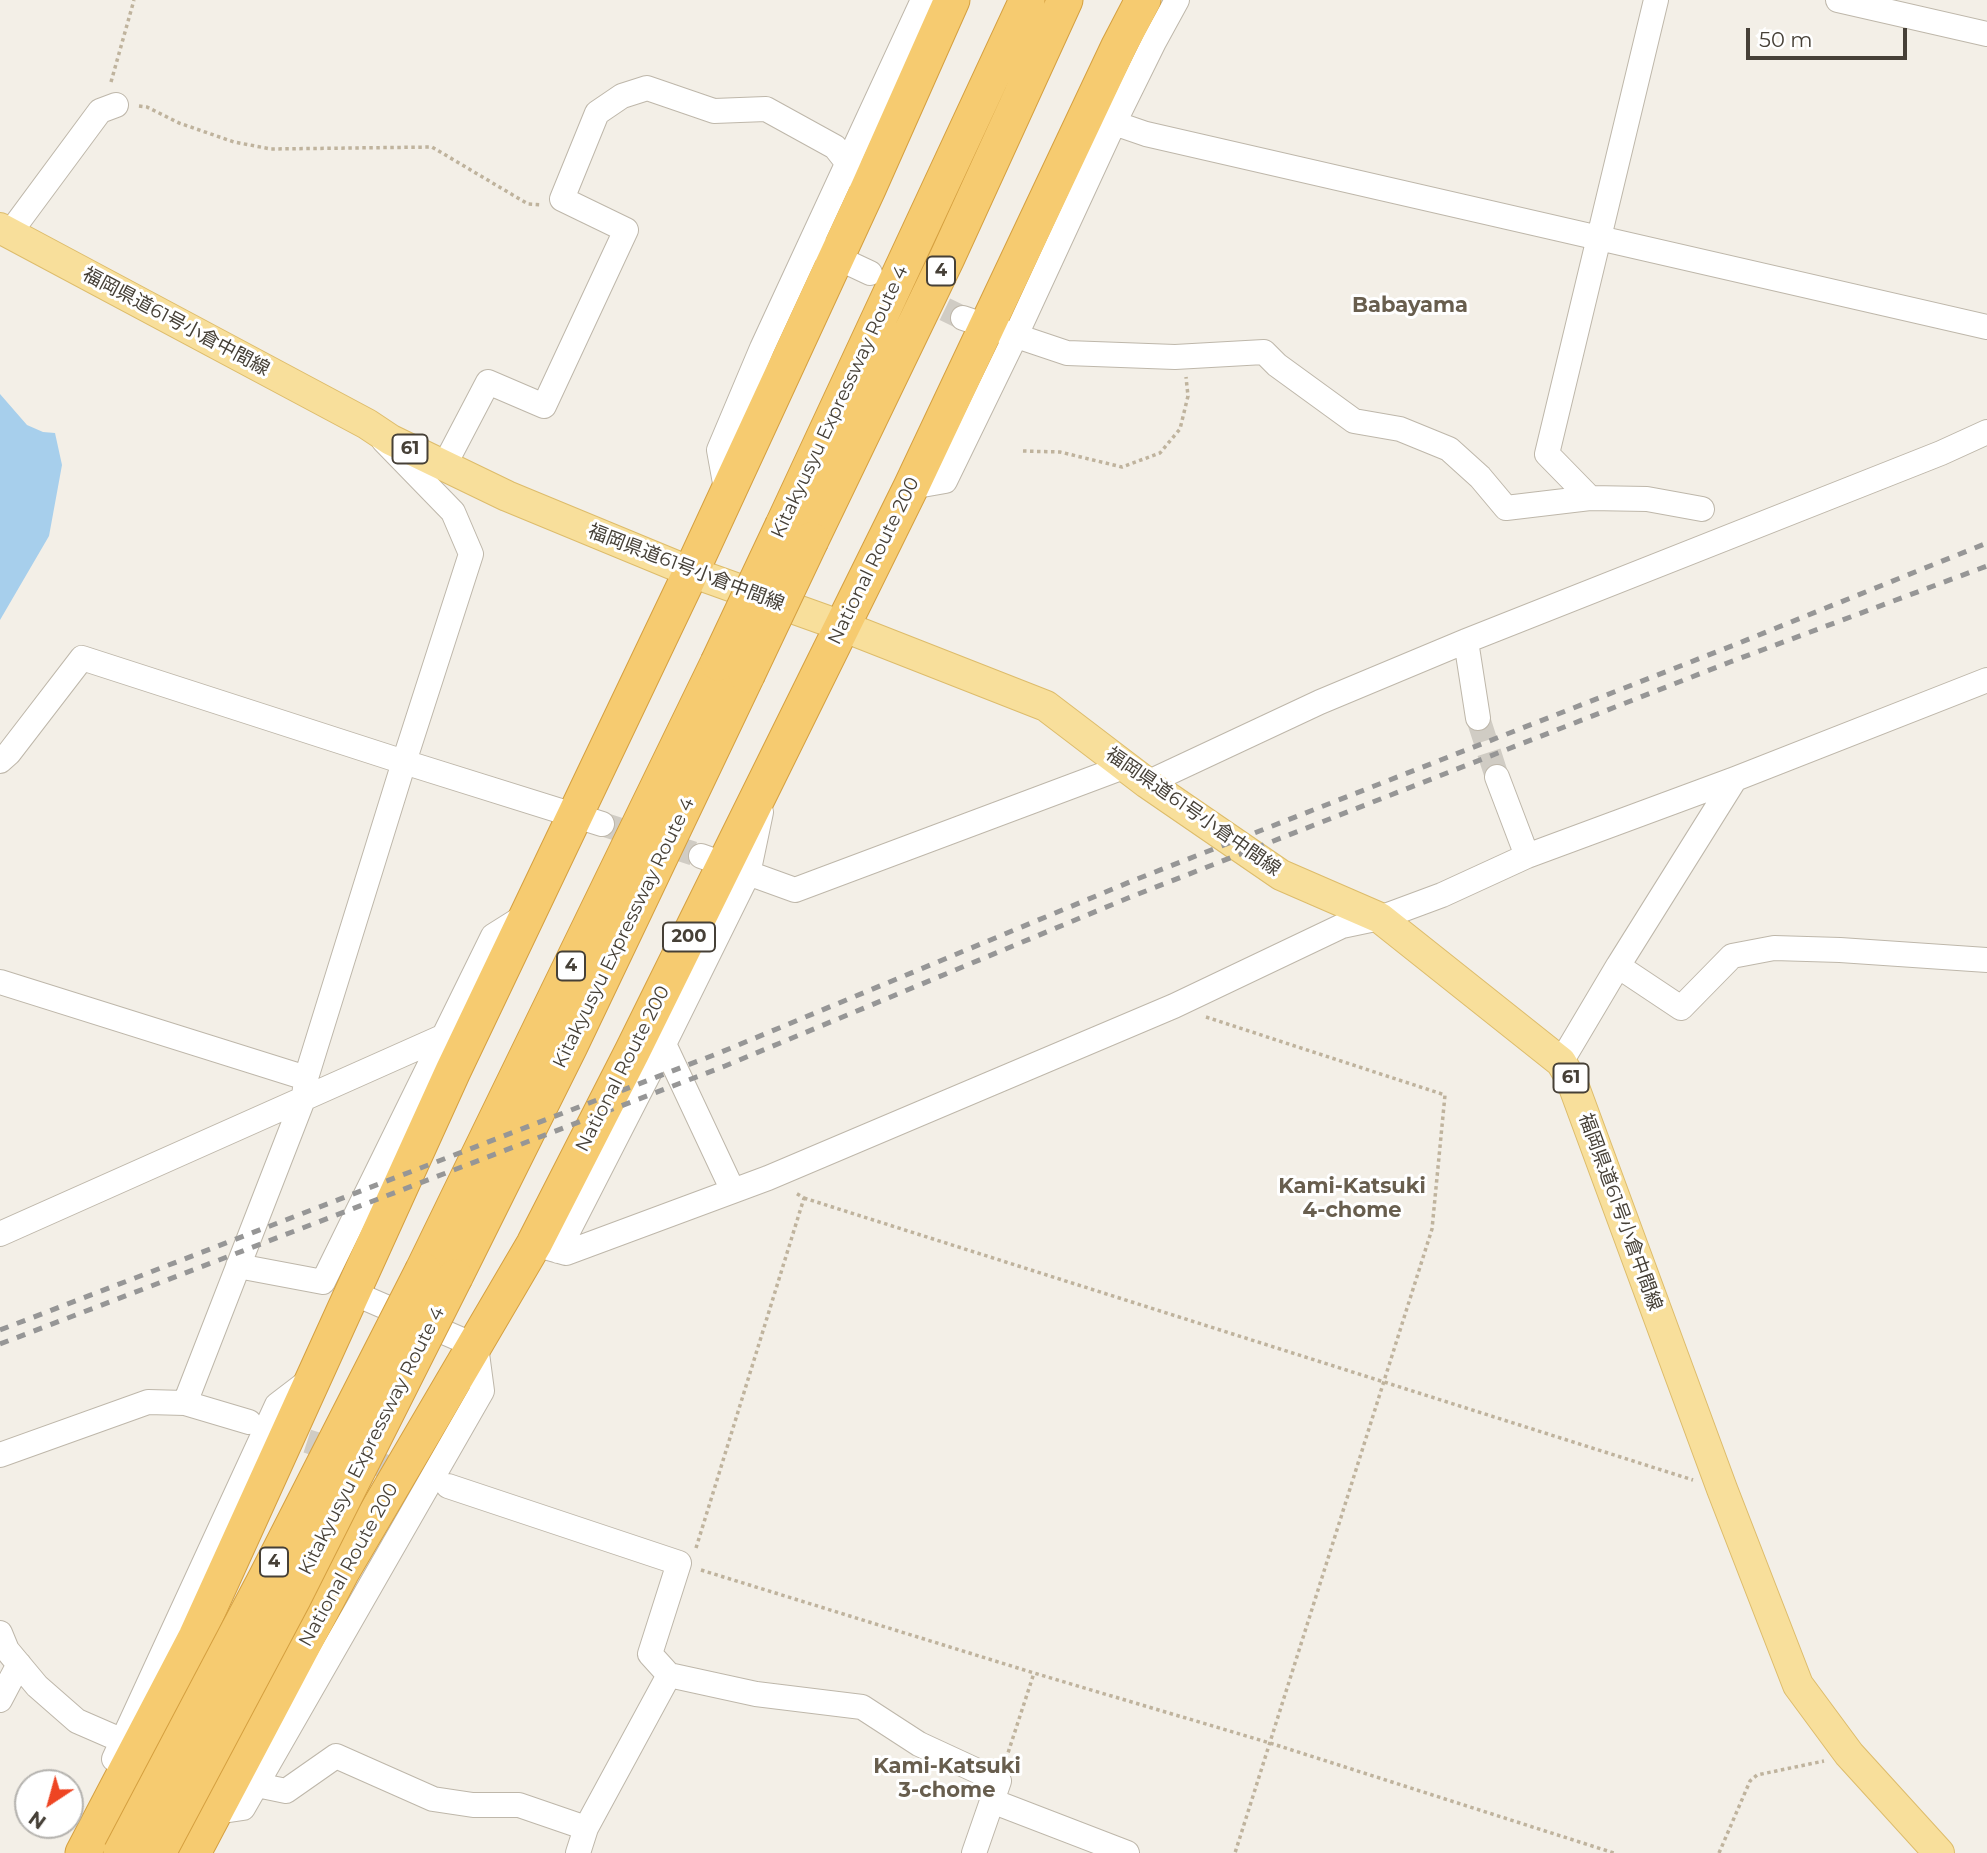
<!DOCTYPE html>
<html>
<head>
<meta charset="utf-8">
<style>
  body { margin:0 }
  #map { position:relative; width:1987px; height:1853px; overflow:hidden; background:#f3efe7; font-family:Montserrat,sans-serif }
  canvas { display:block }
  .north { position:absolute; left:14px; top:1769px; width:70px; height:70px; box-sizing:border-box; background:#fff; border:2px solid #b5b3af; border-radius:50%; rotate:216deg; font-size:19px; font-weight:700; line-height:28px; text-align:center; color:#464037 }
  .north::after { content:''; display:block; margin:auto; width:24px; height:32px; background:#ee4523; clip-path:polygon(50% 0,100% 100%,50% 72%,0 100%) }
  .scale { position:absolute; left:1746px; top:28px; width:161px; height:32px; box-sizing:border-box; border:4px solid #464037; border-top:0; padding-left:9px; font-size:21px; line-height:24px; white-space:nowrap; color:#464037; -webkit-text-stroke:5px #fff; paint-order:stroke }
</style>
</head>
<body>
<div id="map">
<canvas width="1987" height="1853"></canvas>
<div class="north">N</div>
<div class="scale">50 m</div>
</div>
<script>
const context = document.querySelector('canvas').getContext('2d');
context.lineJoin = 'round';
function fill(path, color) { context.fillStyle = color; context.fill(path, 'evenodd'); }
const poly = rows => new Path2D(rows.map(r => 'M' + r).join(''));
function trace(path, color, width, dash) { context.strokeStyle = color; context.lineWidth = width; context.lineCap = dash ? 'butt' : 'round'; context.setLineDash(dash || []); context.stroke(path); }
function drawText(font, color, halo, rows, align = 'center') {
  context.font = font + ' Montserrat,"Noto Sans JP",sans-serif'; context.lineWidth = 6; context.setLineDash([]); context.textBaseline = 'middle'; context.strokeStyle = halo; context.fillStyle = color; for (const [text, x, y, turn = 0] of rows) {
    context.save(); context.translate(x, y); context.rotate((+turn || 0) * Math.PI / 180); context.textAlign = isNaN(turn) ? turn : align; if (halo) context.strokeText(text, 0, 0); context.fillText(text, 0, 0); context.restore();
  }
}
fill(poly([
  [0,394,27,425,43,432,55,433,62,465,49,536,0,620]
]), '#a7cfec');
trace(poly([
  [880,278,963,318],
  [1478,718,1497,777],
  [602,824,701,856],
  [273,1430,415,1476]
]), '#d0ccc4', 24, [24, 12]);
const minor = poly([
  [1838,0,1987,34],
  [1114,123,1146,134,1987,327],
  [9,234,100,111,116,105],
  [823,251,870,273],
  [963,318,1067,353,1175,357,1264,352,1277,365,1354,421,1400,429,1449,449,1480,477,1506,508,1590,498,1647,499,1702,509],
  [444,466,488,382,544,406,626,230,562,199,597,113,622,96,647,88,714,111,766,109,835,147,868,189],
  [911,487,945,481,1016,335,1114,123,1154,42,1177,0],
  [727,494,719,450,762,348,923,0],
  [1590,498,1547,454,1656,0],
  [1466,641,1478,718],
  [0,761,9,753,82,658,404,762,602,824],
  [1497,777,1527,856],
  [1147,783,1320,702,1466,641,1941,453,1987,432],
  [701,856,795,890,1126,766],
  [1618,966,1681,1008,1732,956,1774,948,1840,950,1987,960],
  [0,982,306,1078],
  [664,1044,733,1191],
  [1561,1062,1618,966,1735,779],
  [0,1234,442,1037],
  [534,1244,566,1253,768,1178,1174,1006,1342,926,1380,918,1442,895,1527,856,1735,779,1987,680],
  [558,1251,664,1044,748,874,761,812],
  [238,1266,323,1282,493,936,528,914],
  [185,1403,304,1097,306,1078,404,762,471,554,453,512,384,441],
  [0,1455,148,1402,185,1403,249,1422],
  [448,1486,679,1563,650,1654,669,1675,586,1828,578,1853],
  [0,1633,7,1650,37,1686,77,1721,123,1741],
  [669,1675,756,1694,862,1707,919,1744,999,1781,974,1853],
  [0,1700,19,1664],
  [114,1759,277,1405,311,1379],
  [257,1785,286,1791,336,1756,433,1799,473,1805,519,1805,586,1828],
  [992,1801,1127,1853],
  [216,1812,243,1808,482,1391,476,1346,351,1292]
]);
const major = poly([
  [0,228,367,424,391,440,507,496,691,572,842,626,1046,706,1147,783,1281,875,1380,918,1561,1062,1571,1079,1722,1489,1798,1685,1849,1754,1939,1853]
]);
const highway = poly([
  [783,525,1027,0],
  [811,540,947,258,1065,0],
  [423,1270,718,663],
  [455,1277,570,1046,747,675],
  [83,1853,196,1637,453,1071,691,572,868,189,952,0],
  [193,1853,341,1573,534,1244,632,1052,911,487,1119,46,1143,0]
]);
trace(minor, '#beb7aa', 26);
trace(major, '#ddbc6b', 32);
trace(highway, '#d5a040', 37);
trace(poly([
  [111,82,134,0],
  [139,106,147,107,179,123,234,142,271,149,432,147,528,204,542,205],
  [1023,451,1060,452,1122,467,1160,453,1180,429,1188,396,1186,377],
  [1206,1017,1445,1095,1432,1229,1235,1853],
  [804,1198,1693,1480],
  [696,1548,804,1198,794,1192],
  [701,1570,1034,1673,1270,1743,1614,1853],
  [1006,1759,1034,1673],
  [1719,1853,1750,1781,1757,1775,1824,1761]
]), '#bfb39d', 3.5, [3.5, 3.5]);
trace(minor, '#fff', 24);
trace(major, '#f8df9b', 30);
trace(highway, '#f6cb70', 35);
trace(poly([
  [0,1330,719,1053,1132,881,1734,645,1987,543],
  [0,1344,725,1066,1128,898,1730,662,1987,566]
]), '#969696', 5, [9, 9]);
const highwayBridge = poly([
  [718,663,783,525],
  [747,675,811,540],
  [121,1853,266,1578,423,1270],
  [158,1853,294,1597,455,1277]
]);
trace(highwayBridge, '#d5a040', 37, []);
trace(highwayBridge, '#f6cb70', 35);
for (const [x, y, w] of [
  [941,271,28],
  [410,449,35],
  [689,937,52],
  [571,966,28],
  [1571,1078,35],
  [274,1562,28]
]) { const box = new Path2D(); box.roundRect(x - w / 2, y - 14.5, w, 29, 5); context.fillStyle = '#fff'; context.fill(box); trace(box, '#464037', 2); }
drawText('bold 18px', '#464037', null, [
  ["4",941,271],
  ["61",410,449],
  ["200",689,937],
  ["4",571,966],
  ["61",1571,1078],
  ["4",274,1562]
]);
drawText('19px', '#464037', '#fff', [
  ["福岡県道61号小倉中間線",176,322,28],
  ["Kitakyusyu Expressway Route 4",840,402,-65],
  ["National Route 200",874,561,-64],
  ["福岡県道61号小倉中間線",686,568,21],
  ["福岡県道61号小倉中間線",1193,812,35],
  ["Kitakyusyu Expressway Route 4",624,933,-64],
  ["National Route 200",623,1069,-63],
  ["福岡県道61号小倉中間線",1620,1212,70],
  ["Kitakyusyu Expressway Route 4",372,1441,-63],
  ["National Route 200",349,1565,-61]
]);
drawText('bold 21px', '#685e4e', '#fff', [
  ["Babayama",1410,306],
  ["Kami-Katsuki",1352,1187],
  ["4-chome",1352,1211],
  ["Kami-Katsuki",947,1767],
  ["3-chome",947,1791]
]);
</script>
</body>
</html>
